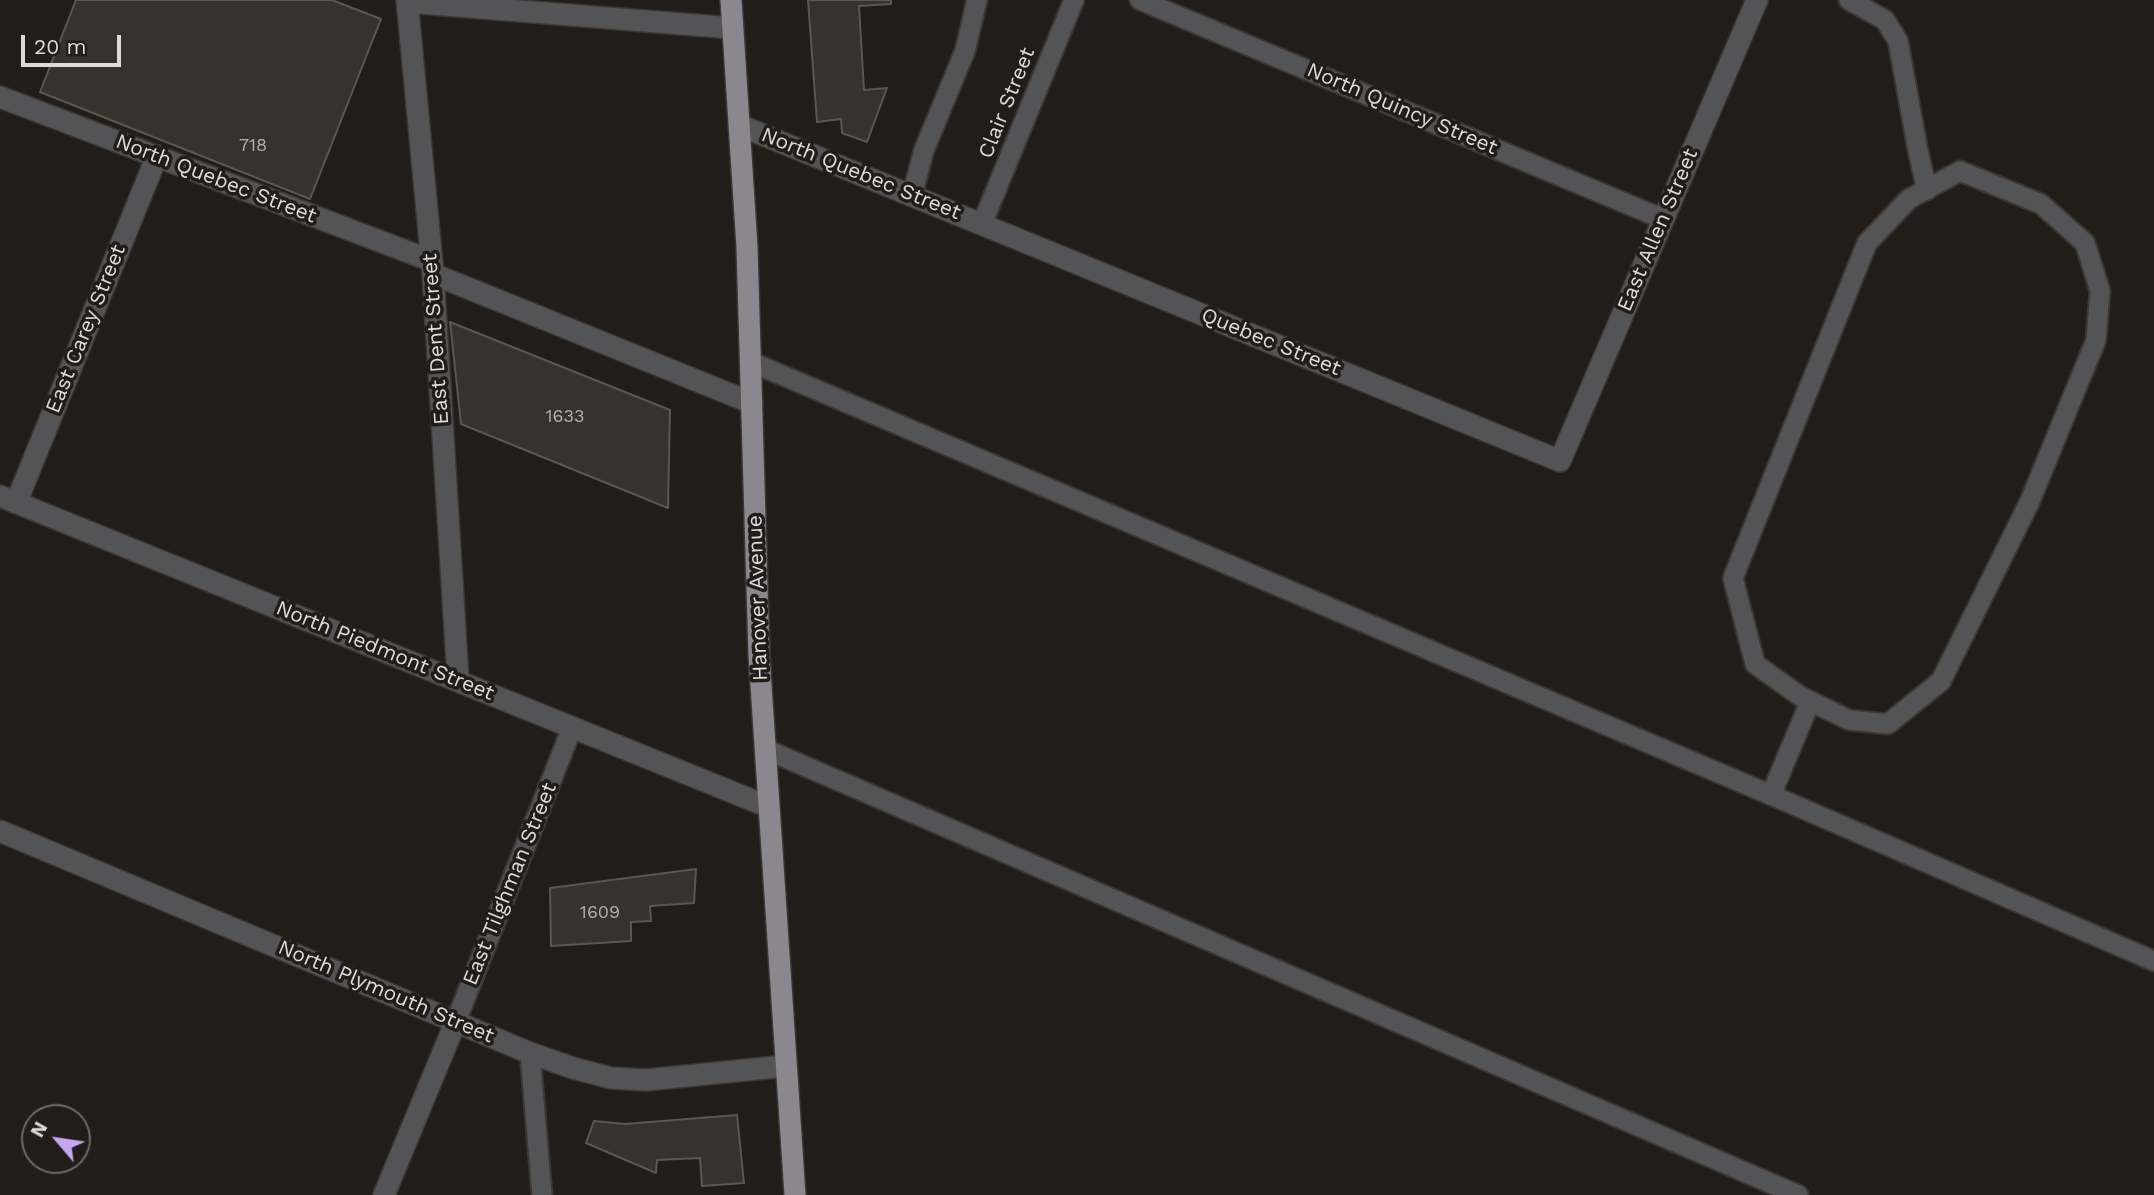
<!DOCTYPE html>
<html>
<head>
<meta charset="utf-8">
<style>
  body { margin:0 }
  #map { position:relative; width:2154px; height:1195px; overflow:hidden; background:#221d18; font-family:"Work Sans",sans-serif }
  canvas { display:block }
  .north { position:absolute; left:21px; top:1104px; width:70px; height:70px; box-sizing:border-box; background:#221d18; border:2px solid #6d6964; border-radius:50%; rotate:299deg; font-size:19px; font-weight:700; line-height:28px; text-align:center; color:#dedad7 }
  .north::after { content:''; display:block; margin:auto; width:24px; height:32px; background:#c6a6f0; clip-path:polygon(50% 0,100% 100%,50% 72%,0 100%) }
  .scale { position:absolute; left:21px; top:35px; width:100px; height:32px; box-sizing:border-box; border:4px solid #dedad7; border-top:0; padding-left:9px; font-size:21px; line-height:24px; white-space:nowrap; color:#dedad7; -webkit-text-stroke:5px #221d18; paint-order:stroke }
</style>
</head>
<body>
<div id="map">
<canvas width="2154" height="1195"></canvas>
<div class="north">N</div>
<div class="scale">20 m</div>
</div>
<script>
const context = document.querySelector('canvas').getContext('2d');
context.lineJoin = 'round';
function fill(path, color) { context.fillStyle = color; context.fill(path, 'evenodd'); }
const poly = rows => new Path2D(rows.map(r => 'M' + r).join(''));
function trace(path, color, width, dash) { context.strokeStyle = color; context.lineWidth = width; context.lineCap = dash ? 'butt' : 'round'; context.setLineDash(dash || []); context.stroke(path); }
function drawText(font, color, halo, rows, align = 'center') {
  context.font = font + ' "Work Sans",sans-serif'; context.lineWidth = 7; context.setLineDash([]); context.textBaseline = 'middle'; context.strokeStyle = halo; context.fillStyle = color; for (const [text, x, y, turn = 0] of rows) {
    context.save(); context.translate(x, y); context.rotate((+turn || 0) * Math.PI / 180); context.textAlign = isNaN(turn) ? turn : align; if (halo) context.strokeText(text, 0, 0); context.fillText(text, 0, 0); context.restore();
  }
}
const building = poly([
  [76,0,332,0,381,19,310,199,40,92,76,0],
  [808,0,891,0,891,4,859,6,864,90,887,88,867,142,842,133,841,119,817,122,808,0],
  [450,322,670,410,668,508,461,424,450,322],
  [696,869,694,903,650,906,651,921,631,922,631,941,551,946,550,888,696,869],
  [737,1115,744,1183,702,1186,700,1158,657,1160,656,1173,586,1143,594,1121,625,1124,737,1115]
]);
fill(building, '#37322d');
trace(building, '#5c5651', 2);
const lane = poly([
  [1140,0,1663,219],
  [1849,0,1885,20,1898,41,1918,151,1927,190],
  [1960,171,2041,204,2085,243,2100,291,2096,340,2030,501,1941,681,1888,724,1849,720,1800,696,1755,664,1733,578,1867,243,1909,199,1960,171],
  [912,196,924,150,965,51,977,0],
  [982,224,1074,0],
  [751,362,1785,801,2154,961],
  [765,749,1798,1195],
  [1771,795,1810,702],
  [456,1021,572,728],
  [530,1053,542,1195]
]);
const street = poly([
  [407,0,433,274,458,679],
  [407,2,733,28],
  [0,97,432,261],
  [739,125,1560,461,1757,0],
  [433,274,752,403],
  [0,496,769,807],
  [16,503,157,156],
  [0,831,530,1053,573,1068,611,1078,646,1080,786,1066],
  [384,1195,456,1021]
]);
const primary = poly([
  [731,0,747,247,759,655,795,1195]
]);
trace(lane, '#3c3733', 23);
trace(street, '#3c3733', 24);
trace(primary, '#3c3733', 24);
trace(lane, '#545356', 19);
trace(street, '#545356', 21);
trace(primary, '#8a878e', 21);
drawText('18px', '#b4b0ac', null, [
  ["718",253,146],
  ["1633",565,417],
  ["1609",600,913]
]);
drawText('21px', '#dedad7', '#221d18', [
  ["Clair Street",1007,103,-68],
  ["North Quincy Street",1402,109,23],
  ["North Quebec Street",861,174,22],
  ["North Quebec Street",216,179,21],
  ["East Allen Street",1658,230,-67],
  ["East Carey Street",86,329,-68],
  ["East Dent Street",436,339,-94],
  ["Quebec Street",1271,342,22],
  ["Hanover Avenue",758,598,-92],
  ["North Piedmont Street",385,651,22],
  ["East Tilghman Street",510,884,-68],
  ["North Plymouth Street",386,992,23]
]);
</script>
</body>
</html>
